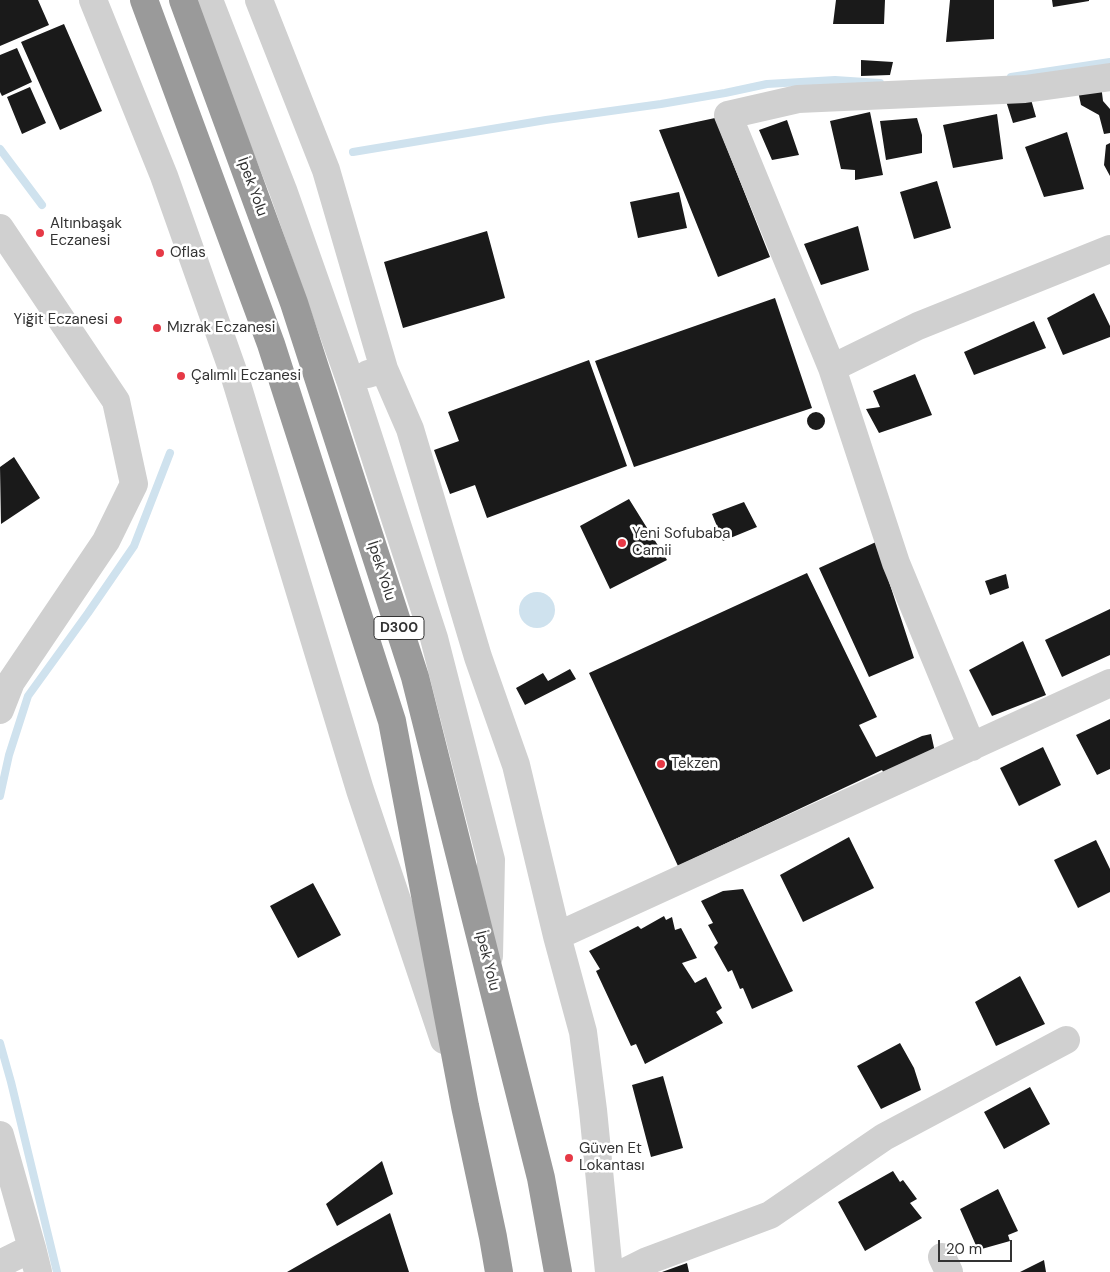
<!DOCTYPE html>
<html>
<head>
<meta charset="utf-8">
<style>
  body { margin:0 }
  #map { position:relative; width:1110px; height:1272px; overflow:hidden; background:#fff; font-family:"DM Sans",sans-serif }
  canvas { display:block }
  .scale { position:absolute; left:938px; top:1240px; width:74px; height:22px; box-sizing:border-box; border:2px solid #333; border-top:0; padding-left:6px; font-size:15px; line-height:18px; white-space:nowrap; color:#333; -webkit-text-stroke:4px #fff; paint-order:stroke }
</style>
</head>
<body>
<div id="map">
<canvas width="1110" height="1272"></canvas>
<div class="scale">20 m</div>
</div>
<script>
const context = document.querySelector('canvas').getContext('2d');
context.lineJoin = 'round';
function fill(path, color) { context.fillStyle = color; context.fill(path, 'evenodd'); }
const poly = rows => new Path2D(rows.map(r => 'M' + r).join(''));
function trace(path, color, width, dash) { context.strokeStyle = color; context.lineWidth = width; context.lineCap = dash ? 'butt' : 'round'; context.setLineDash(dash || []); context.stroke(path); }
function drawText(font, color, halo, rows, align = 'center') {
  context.font = font + ' "DM Sans",sans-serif'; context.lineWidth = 5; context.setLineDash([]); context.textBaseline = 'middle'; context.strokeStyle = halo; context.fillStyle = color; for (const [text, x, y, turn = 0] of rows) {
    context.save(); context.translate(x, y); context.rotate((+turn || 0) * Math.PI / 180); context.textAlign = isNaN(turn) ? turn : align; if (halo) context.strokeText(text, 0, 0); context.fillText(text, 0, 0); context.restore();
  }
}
fill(poly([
  '519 610a18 18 0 1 1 36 0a18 18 0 1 1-36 0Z'
]), '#cfe2ee');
trace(poly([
  [1011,77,1110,62],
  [0,149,42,205],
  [353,152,546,120,661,104,725,93,767,84,835,80,880,83],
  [0,796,9,755,28,696,88,613,134,546,170,453],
  [0,1043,11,1082,57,1272]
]), '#cfe2ee', 8);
fill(poly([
  [0,0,38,0,49,25,0,46],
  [836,0,885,0,884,24,833,24],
  [950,0,994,0,994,39,946,42],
  [1052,0,1089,0,1089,1,1053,7],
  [64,24,102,111,60,130,21,42],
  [17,48,32,82,2,96,0,92,0,55],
  [861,60,893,62,890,75,861,76],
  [1101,85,1103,101,1110,109,1110,133,1104,134,1099,115,1081,105,1078,91],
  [30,87,46,123,22,134,7,97],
  [1030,96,1036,117,1013,123,1006,101],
  [870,112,883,175,855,180,855,170,841,169,830,121],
  [997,114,1003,159,953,168,943,125],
  [715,118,770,257,718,277,659,130],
  [917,118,922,135,922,153,886,160,880,121],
  [787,120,799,155,772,160,759,130],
  [1067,132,1084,189,1044,197,1025,147],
  [1110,143,1110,176,1104,165,1106,145],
  [937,181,951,228,914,239,900,192],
  [679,192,687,228,638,238,630,202],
  [858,226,869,270,821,285,804,244],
  [487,231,505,298,403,328,384,262],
  [1094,293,1110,326,1110,337,1063,355,1047,318],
  [775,298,812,408,634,467,595,361],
  [1034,321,1046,348,974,375,964,352],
  [589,360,627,466,487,518,475,485,450,494,434,450,459,441,448,412],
  [915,374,932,415,879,433,866,409,880,407,873,391],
  '807 421a9 9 0 1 1 18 0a9 9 0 1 1-18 0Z',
  [14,457,40,498,1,524,0,467],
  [629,499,667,560,610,589,580,526],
  [744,502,757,527,723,541,712,514],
  [876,542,914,658,869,677,819,568],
  [807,573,877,717,859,725,876,757,922,736,931,734,935,752,886,777,882,770,678,866,589,673],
  [1006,574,1009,588,990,595,985,581],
  [1110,609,1110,655,1062,677,1045,640],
  [1023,641,1046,695,992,716,969,670],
  [570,669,576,679,525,705,516,688,543,673,548,681],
  [1110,719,1110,769,1097,775,1076,735],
  [1043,747,1061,785,1019,806,1000,768],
  [849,837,874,888,803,922,780,875],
  [1096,840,1110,869,1110,892,1078,908,1054,860],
  [313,883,341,935,298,958,270,906],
  [743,889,793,991,752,1009,743,988,740,989,732,970,728,972,714,947,718,943,708,925,713,923,701,901,723,891],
  [664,916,666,920,672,917,675,930,681,928,697,958,682,963,695,983,706,977,722,1008,716,1012,723,1023,645,1064,636,1044,631,1046,596,971,600,969,589,951,638,926,641,929],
  [1020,976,1045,1024,996,1046,975,1002],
  [900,1043,914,1068,921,1090,881,1109,857,1066],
  [663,1076,683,1148,651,1157,632,1085],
  [1030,1087,1050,1124,1004,1149,984,1112],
  [382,1161,393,1194,337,1226,326,1204],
  [893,1171,900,1182,903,1180,917,1199,910,1203,922,1218,865,1251,838,1202],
  [998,1189,1018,1231,1008,1235,1010,1241,978,1250,960,1209],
  [390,1213,409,1272,287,1272],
  [1044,1260,1046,1272,1020,1272],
  [687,1263,689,1272,662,1272]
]), '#1a1a1a');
trace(poly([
  [93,0,164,176,233,371,360,790,444,1040],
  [209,0,283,190,350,380,434,638,491,860,489,956],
  [259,0,326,170,384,369,368,374],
  [0,228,116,401,134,484,106,541,11,682,0,710],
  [832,368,918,326,1110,249],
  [384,369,410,429,478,657,516,765,557,936,583,1032,593,1110,609,1272],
  [972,747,896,563,832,368,728,115,798,99,1025,89,1110,77],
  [557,936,1110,683],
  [0,1135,32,1248,38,1272],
  [942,1257,949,1272],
  [0,1264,32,1248],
  [625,1272,647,1261,770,1215,884,1137,1066,1040]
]), '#d0d0d0', 28);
trace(poly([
  [144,0,271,344,392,721,465,1106,493,1237,499,1272],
  [183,0,294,303,415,677,541,1178,558,1272]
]), '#9a9a9a', 28);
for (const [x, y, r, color] of [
  [40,233,5,"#e63946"],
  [160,253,5,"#e63946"],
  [118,320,5,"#e63946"],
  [157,328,5,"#e63946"],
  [181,376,5,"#e63946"],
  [622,543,5,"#e63946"],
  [661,764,5,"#e63946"],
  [569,1158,5,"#e63946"]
]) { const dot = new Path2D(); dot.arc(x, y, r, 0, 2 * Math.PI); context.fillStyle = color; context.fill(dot); trace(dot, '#fff', 2); }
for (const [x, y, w] of [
  [399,628,50]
]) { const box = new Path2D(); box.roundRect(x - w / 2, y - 11.5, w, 23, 4); context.fillStyle = '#fff'; context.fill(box); trace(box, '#333', 1); }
drawText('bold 14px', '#333', null, [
  ["D300",399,628]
]);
drawText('15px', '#333', '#fff', [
  ["İpek Yolu",252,187,70],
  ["İpek Yolu",381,571,72],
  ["İpek Yolu",487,961,76]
]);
drawText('15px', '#333', '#fff', [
  ["Altınbaşak",50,224],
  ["Eczanesi",50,241],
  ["Oflas",170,253],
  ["Yiğit Eczanesi",108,320,"right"],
  ["Mızrak Eczanesi",167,328],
  ["Çalımlı Eczanesi",191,376],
  ["Yeni Sofubaba",632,534],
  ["Camii",632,551],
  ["Tekzen",671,764],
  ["Güven Et",579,1149],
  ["Lokantası",579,1166]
], 'left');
</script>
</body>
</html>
